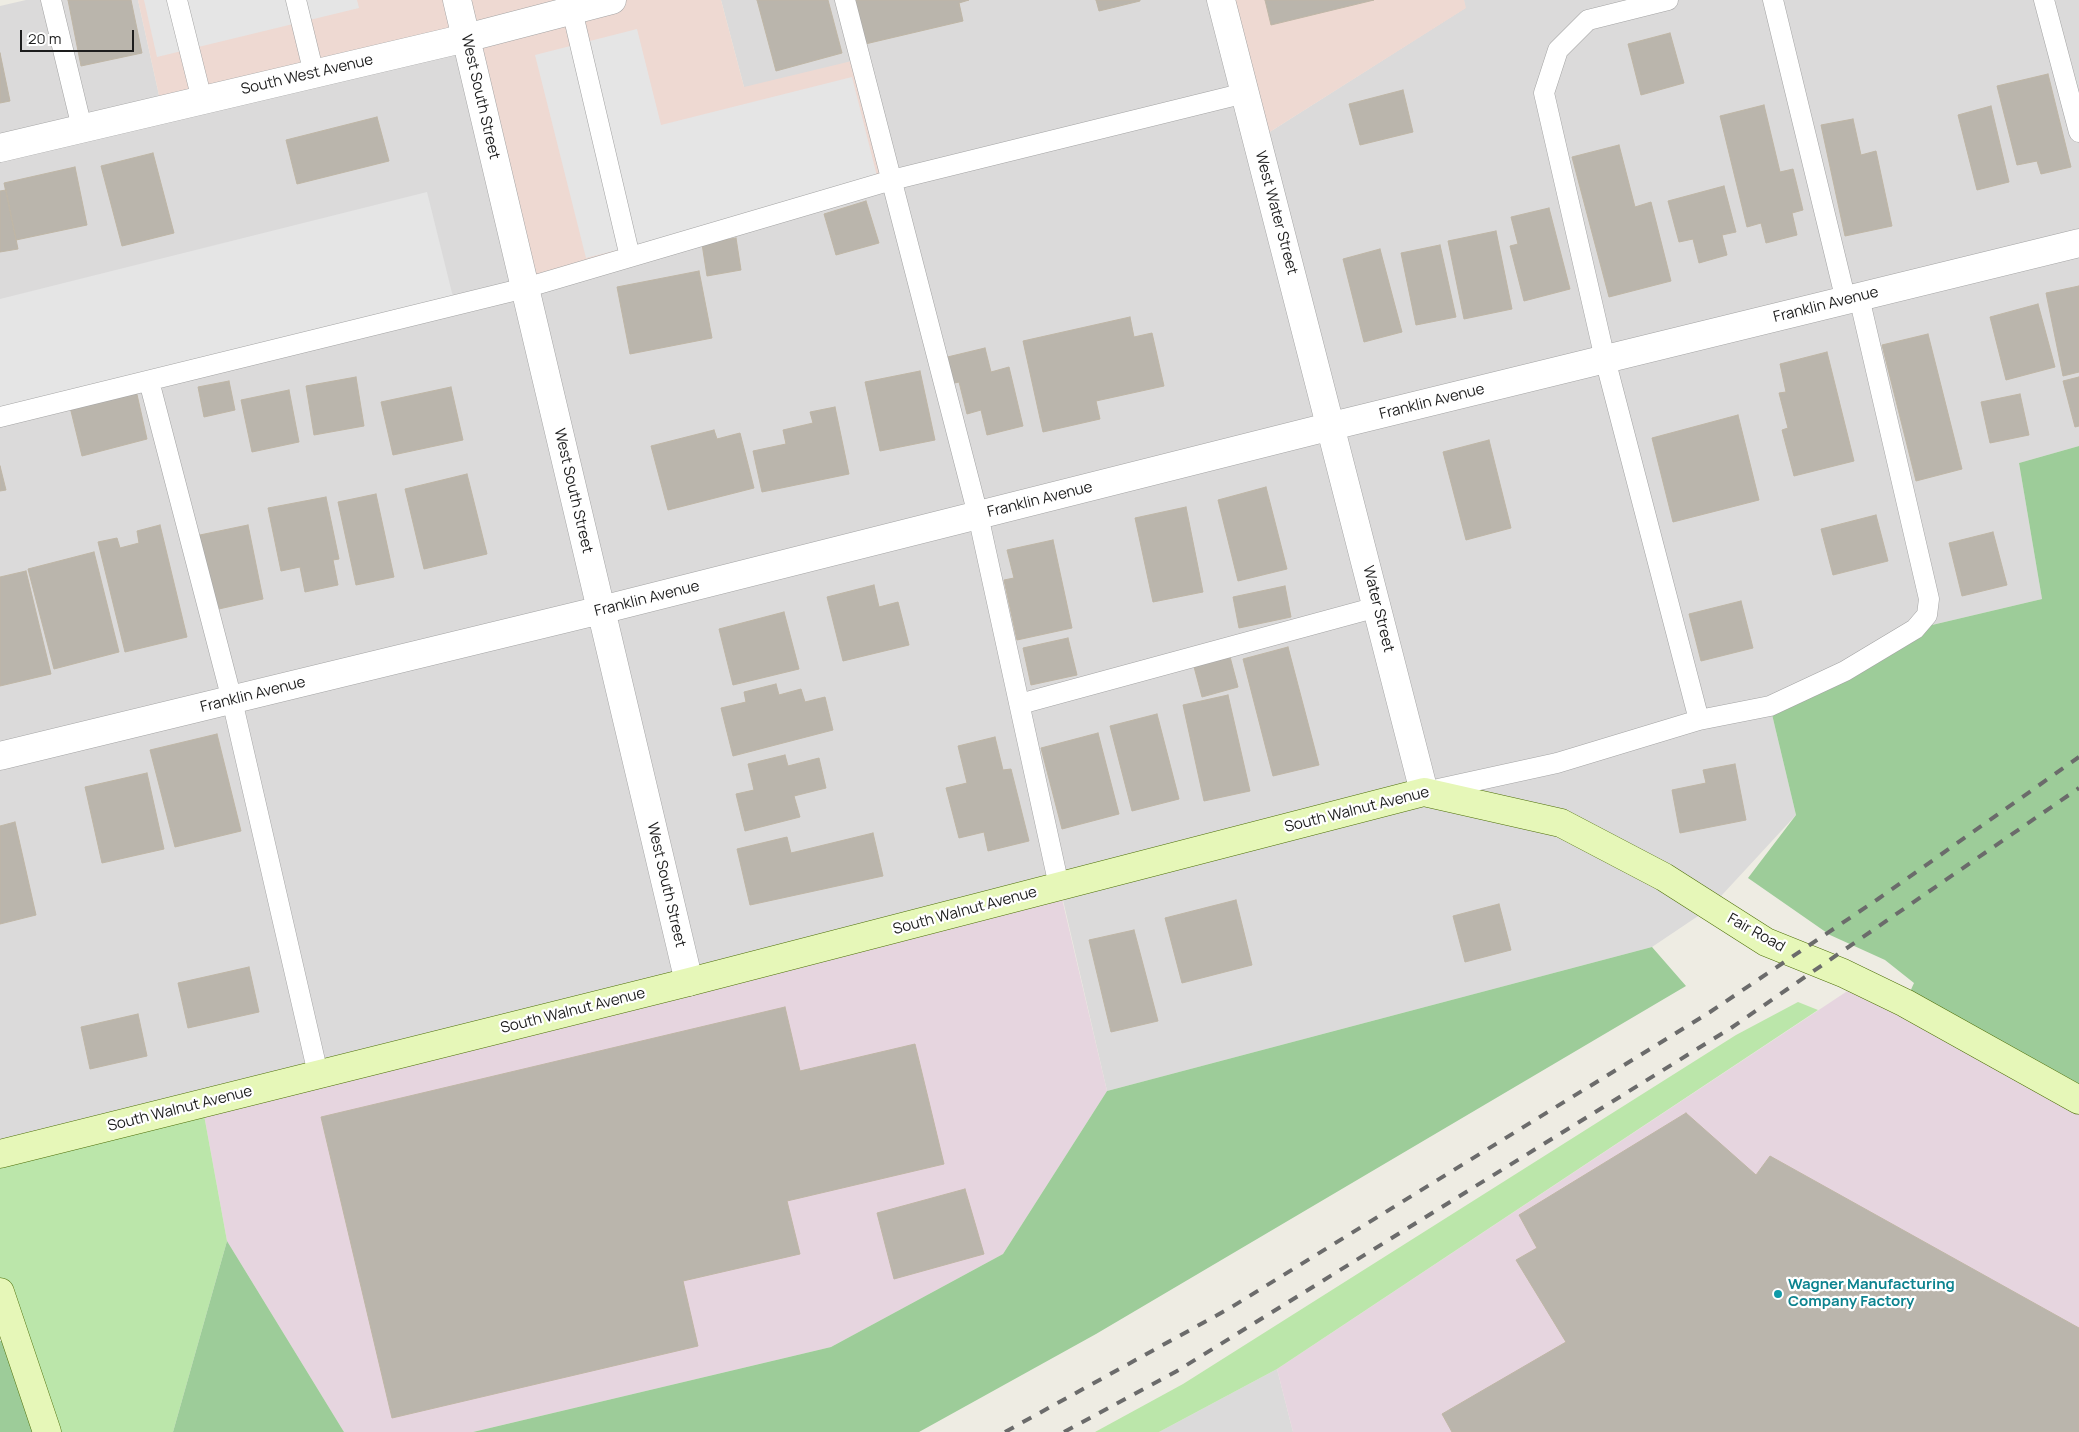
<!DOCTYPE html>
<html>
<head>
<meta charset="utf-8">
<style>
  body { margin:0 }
  #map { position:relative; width:2079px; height:1432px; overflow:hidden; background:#eeece3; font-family:Manrope,sans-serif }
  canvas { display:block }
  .scale { position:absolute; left:20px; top:30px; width:114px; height:22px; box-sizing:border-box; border:2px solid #1d1d1d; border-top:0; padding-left:6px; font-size:15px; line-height:18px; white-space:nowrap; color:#1d1d1d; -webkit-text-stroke:4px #fff; paint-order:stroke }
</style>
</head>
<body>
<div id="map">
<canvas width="2079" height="1432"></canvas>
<div class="scale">20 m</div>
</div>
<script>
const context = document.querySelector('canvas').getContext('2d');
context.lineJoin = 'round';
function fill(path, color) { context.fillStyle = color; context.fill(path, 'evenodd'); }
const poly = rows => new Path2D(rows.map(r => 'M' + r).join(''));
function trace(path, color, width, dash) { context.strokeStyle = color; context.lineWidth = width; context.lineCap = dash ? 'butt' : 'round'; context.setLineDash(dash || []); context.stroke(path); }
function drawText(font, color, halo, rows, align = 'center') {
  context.font = font + ' Manrope,sans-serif'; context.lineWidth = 4.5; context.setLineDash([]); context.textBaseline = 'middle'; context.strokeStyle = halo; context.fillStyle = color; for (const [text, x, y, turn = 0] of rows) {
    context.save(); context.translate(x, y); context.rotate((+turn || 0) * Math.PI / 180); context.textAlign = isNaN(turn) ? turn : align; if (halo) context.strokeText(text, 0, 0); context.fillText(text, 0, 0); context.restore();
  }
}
fill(poly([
  [26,0,138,0,162,109,466,38,744,87,721,0,1221,0,1257,140,1465,8,1464,0,2079,0,2079,446,2019,463,2042,599,1915,629,1770,706,1796,815,1710,908,1652,947,1107,1091,1060,887,0,1154,0,6],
  [1277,1369,1293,1432,1159,1432]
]), '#dbdada');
fill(poly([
  [138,0,721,0,744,87,860,59,892,180,525,288,466,38,162,109],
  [1221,0,1464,0,1466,8,1257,140]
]), '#eed9d2');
fill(poly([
  [1059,886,1107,1091,1003,1254,831,1347,473,1432,344,1432,227,1241,202,1104],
  [1861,982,2079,1100,2079,1432,1293,1432,1277,1369]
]), '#e6d5df');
fill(poly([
  [1798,1002,1818,1010,1277,1369,1159,1432,1095,1432,1183,1384,1736,1035],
  [202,1104,227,1241,173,1432,47,1432,0,1292,0,1154]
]), '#bbe6aa');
fill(poly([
  [2079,446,2079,1100,1905,1003,1914,983,1885,960,1830,935,1748,878,1796,815,1770,706,1915,629,2042,599,2019,463],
  [1652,947,1686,986,1096,1334,919,1432,473,1432,831,1347,1003,1254,1107,1091],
  [227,1241,344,1432,173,1432],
  [15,1338,47,1432,0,1432,0,1341]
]), '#9dcc99');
fill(poly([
  [144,0,357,0,359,8,157,57],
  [637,29,661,125,852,77,879,184,586,258,535,55],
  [427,192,454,301,0,414,0,299]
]), '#e5e5e5');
const building = poly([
  [68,0,131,0,142,53,81,66,68,0],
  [757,0,828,0,842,53,776,71,757,0],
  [851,0,969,0,959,3,963,21,861,45,851,0],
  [1096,0,1140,0,1140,1,1099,11,1096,0],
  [1265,0,1374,0,1271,25,1265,0],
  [1670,33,1684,83,1641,95,1628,44,1670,33],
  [0,53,10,101,0,103,0,53],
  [2048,74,2071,167,2041,174,2037,161,2017,165,1997,86,2048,74],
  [1403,90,1413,132,1360,145,1349,104,1403,90],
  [1764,105,1780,172,1793,169,1803,210,1792,213,1797,235,1766,243,1761,223,1747,227,1720,116,1764,105],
  [1991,106,2009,182,1977,190,1958,115,1991,106],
  [377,117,389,161,297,184,286,140,377,117],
  [1853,119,1861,155,1876,151,1892,226,1845,236,1821,125,1853,119],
  [1619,145,1635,207,1651,202,1671,281,1609,297,1572,157,1619,145],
  [153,153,174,233,122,246,101,166,153,153],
  [75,167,87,225,16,240,4,183,75,167],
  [1724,186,1736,232,1722,235,1727,255,1699,263,1693,239,1679,242,1668,201,1724,186],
  [6,190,18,249,0,252,0,191,6,190],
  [866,201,879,243,836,255,824,214,866,201],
  [1549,208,1570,289,1524,301,1510,246,1518,244,1511,217,1549,208],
  [1496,231,1512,309,1464,319,1448,241,1496,231],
  [736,238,741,270,707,276,702,244,736,238],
  [1440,245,1456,317,1416,325,1401,253,1440,245],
  [1380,249,1402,332,1364,342,1343,259,1380,249],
  [699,271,712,338,630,354,617,287,699,271],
  [2079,286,2079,372,2063,376,2046,293,2079,286],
  [2038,304,2055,367,2006,380,1990,317,2038,304],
  [1130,317,1134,337,1152,333,1164,386,1096,401,1100,419,1043,432,1023,341,1130,317],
  [1928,334,1962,469,1916,481,1882,345,1928,334],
  [985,348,991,372,1009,367,1023,426,987,435,981,410,967,414,959,382,946,385,939,359,985,348],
  [1827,352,1854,461,1794,476,1782,430,1788,428,1779,393,1786,392,1780,364,1827,352],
  [920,371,935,440,880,451,865,382,920,371],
  [356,377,364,426,314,435,306,386,356,377],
  [2079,377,2079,426,2075,427,2063,381,2079,377],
  [229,381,235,410,204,417,198,387,229,381],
  [451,387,463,440,393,455,381,402,451,387],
  [136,390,147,439,82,456,70,407,136,390],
  [289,390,299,442,252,452,241,400,289,390],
  [2020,394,2029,435,1990,443,1981,402,2020,394],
  [835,407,849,474,762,492,753,451,786,444,783,430,813,423,810,412,835,407],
  [1738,415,1759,500,1673,522,1652,438,1738,415],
  [714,430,717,439,740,433,754,488,668,510,651,446,714,430],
  [1489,440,1511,528,1466,540,1443,452,1489,440],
  [0,466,6,490,0,491,0,466],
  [467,474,487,554,424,569,405,489,467,474],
  [1266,487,1287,569,1238,581,1218,500,1266,487],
  [376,494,394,577,356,585,338,502,376,494],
  [326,497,339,559,333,560,338,585,305,592,300,567,281,571,268,508,326,497],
  [1186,507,1203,592,1153,602,1135,518,1186,507],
  [1876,515,1888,561,1833,575,1821,529,1876,515],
  [160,525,187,637,125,652,98,542,117,538,120,548,139,543,137,531,160,525],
  [248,525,263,599,210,611,195,536,248,525],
  [1993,532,2007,585,1962,596,1949,543,1993,532],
  [1053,540,1072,628,1017,640,1004,580,1014,578,1007,550,1053,540],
  [94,552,119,652,54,669,28,569,94,552],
  [26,571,51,674,0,686,0,577,26,571],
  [874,585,879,607,898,602,909,645,843,661,827,597,874,585],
  [1285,586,1291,617,1239,628,1233,597,1285,586],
  [1741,601,1753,648,1701,661,1689,614,1741,601],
  [784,612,799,669,733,685,719,629,784,612],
  [1068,638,1077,675,1031,685,1023,648,1068,638],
  [1288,647,1319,765,1273,776,1243,659,1288,647],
  [1229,653,1238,687,1202,697,1193,663,1229,653],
  [776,684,779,695,801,689,805,702,825,697,833,730,733,756,721,708,746,702,744,692,776,684],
  [1228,695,1250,791,1204,801,1183,705,1228,695],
  [1157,714,1179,799,1132,811,1110,726,1157,714],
  [1098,733,1119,814,1062,829,1041,748,1098,733],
  [217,734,241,831,175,847,150,750,217,734],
  [995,737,1003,770,1011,769,1029,841,988,851,984,832,959,838,946,788,967,783,958,746,995,737],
  [785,755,788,766,819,758,826,788,794,796,800,817,745,831,736,794,754,790,748,764,785,755],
  [1735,764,1746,820,1680,833,1672,790,1706,783,1703,770,1735,764],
  [147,773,164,849,102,863,85,787,147,773],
  [15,822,36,915,0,924,0,826,15,822],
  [873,833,883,876,750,905,737,849,787,837,791,853,873,833],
  [1236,900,1252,965,1182,983,1165,918,1236,900],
  [1499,904,1511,950,1465,962,1453,916,1499,904],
  [1134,930,1158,1021,1111,1032,1089,940,1134,930],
  [249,967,259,1012,188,1028,178,983,249,967],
  [785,1007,800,1071,915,1044,944,1164,787,1201,800,1254,683,1281,698,1346,392,1418,321,1117,785,1007],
  [138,1014,147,1056,90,1069,81,1027,138,1014],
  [1686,1113,1756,1175,1770,1156,2079,1328,2079,1432,1452,1432,1442,1414,1566,1342,1516,1260,1537,1248,1519,1215,1686,1113],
  [965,1189,984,1254,894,1279,877,1213,965,1189]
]);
fill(building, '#bab5ac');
trace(building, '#bfb6a6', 1);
const service = poly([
  [51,0,82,128],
  [177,0,202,100],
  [296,0,314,74],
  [845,0,978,515,1059,886],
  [1668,0,1588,20,1558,50,1544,93,1605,359,1699,720],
  [1773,0,1846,301],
  [2044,0,2079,132],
  [572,10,630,257],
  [149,381,232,700,318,1074],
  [0,417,525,288,892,180,1245,93],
  [1020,704,1377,607],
  [1429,791,1557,763,1699,720,1770,706,1845,671,1915,629,1927,615,1929,599,1859,297]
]);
const minor = poly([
  [457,0,689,982],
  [1221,0,1424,792],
  [0,148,466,38,612,0],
  [0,756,601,610,1332,426,2079,243]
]);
const secondary = poly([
  [0,1154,689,982,1424,792,1561,823,1664,877,1766,942,1843,973,1905,1003,2079,1100],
  [0,1292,47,1432]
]);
trace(service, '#a4a4a4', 21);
trace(minor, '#a4a4a4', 29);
trace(secondary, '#4e6f09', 29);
trace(service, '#fff', 20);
trace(minor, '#fff', 28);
trace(secondary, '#e6f7b8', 28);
trace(poly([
  [1005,1432,1230,1308,1710,1012,1878,899,2079,757],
  [1064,1432,1177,1371,1731,1028,2079,788]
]), '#6b6b6b', 4, [10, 10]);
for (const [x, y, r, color] of [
  [1778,1294,5,"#0f9aa8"]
]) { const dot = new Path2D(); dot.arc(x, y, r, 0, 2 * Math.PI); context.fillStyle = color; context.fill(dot); trace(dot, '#fff', 2); }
drawText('15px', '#1d1d1d', '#fff', [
  ["South West Avenue",307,75,-13],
  ["West South Street",480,97,77],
  ["West Water Street",1276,213,75],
  ["Franklin Avenue",1826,305,-14],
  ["Franklin Avenue",1432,402,-14],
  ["West South Street",573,491,77],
  ["Franklin Avenue",1040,500,-14],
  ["Franklin Avenue",647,599,-14],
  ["Water Street",1378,609,76],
  ["Franklin Avenue",253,695,-14],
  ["South Walnut Avenue",1357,810,-14],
  ["West South Street",666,885,77],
  ["South Walnut Avenue",965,911,-15],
  ["Fair Road",1756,933,29],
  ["South Walnut Avenue",573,1011,-14],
  ["South Walnut Avenue",180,1109,-14]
]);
drawText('bold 15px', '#0d838f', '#fff', [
  ["Wagner Manufacturing",1788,1285],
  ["Company Factory",1788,1302]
], 'left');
</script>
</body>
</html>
